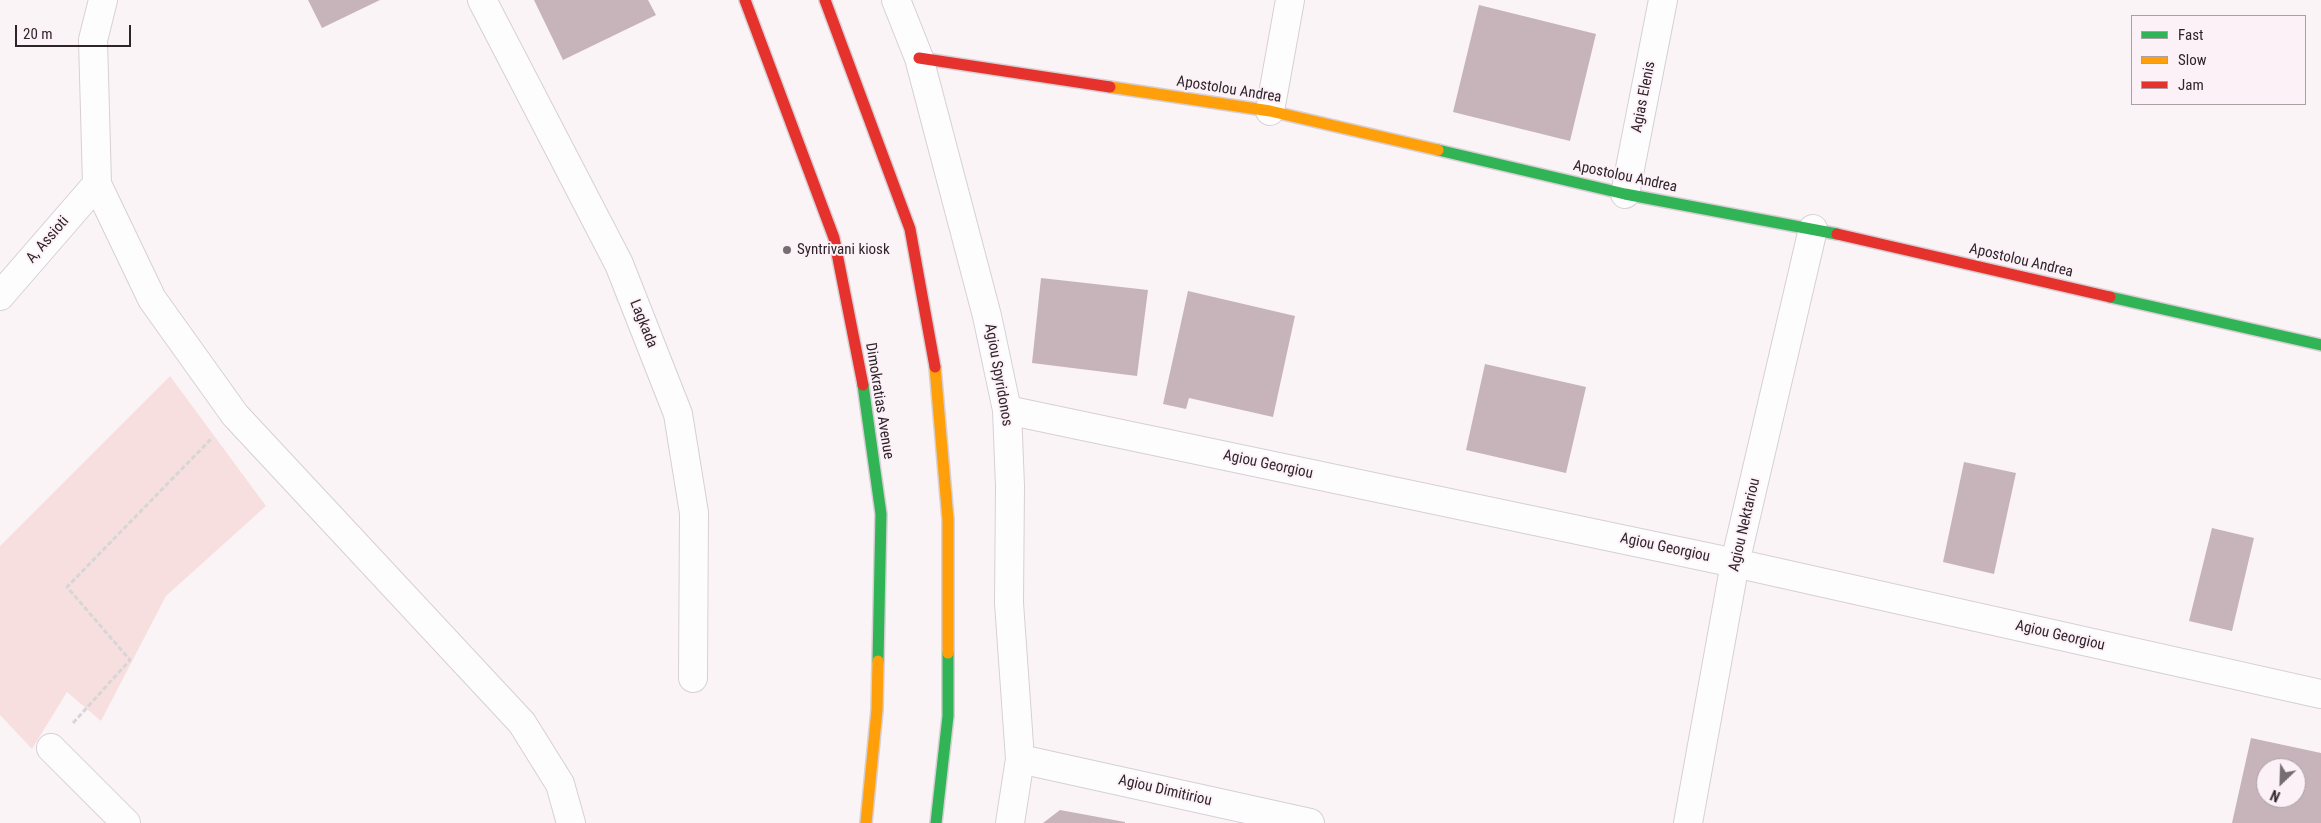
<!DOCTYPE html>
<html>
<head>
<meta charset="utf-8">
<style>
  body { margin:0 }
  #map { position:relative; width:2321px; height:823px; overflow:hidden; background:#faf4f7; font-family:"Roboto Condensed",sans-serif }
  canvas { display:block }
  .legend { position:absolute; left:2131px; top:15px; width:175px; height:90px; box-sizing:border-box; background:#fdf1f8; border:1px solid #aa9fa6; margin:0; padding:6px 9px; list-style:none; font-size:15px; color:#2e242a }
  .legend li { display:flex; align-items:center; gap:10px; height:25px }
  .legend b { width:25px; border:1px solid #aa9fa6 }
  .north { position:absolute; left:2256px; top:758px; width:50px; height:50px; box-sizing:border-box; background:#fdf1f8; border:1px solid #aa9fa6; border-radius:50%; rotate:204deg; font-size:14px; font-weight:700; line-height:20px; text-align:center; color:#2e242a }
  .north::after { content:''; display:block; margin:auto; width:18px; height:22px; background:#756d72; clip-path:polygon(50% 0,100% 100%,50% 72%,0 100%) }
  .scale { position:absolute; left:15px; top:25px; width:116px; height:22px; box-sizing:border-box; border:2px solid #2e242a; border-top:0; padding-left:6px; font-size:15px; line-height:18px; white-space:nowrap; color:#2e242a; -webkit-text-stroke:4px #fdf1f8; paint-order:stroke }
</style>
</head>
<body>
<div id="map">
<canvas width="2321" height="823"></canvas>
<ul class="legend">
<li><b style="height:6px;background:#30b455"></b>Fast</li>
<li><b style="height:6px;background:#ff9f0a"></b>Slow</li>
<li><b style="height:6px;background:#e5322d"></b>Jam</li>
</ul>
<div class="north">N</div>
<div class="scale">20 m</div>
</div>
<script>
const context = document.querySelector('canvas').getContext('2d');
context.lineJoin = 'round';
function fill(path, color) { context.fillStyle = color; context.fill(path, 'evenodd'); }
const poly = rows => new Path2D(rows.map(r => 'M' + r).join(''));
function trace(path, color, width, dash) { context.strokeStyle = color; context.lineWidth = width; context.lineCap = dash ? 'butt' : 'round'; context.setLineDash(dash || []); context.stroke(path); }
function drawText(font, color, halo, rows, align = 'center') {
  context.font = font + ' "Roboto Condensed",sans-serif'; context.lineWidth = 4; context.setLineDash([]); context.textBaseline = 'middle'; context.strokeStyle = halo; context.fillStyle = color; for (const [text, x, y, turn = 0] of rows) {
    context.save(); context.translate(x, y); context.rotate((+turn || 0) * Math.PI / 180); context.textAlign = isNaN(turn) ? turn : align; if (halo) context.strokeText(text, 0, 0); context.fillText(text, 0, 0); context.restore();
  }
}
fill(poly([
  [170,376,266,506,166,596,101,721,67,692,32,749,0,715,0,546]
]), '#f8dfdf');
fill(poly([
  [308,0,380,0,322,28],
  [534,0,648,0,656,15,563,60],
  [1479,5,1596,34,1570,141,1453,112],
  [1041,278,1148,290,1137,376,1032,363],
  [1188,291,1295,316,1273,417,1189,398,1186,409,1163,404],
  [1485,364,1586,387,1566,473,1466,450],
  [1964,462,2016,473,1994,574,1943,562],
  [2212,528,2254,538,2232,631,2189,621],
  [2251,738,2321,753,2321,823,2232,823],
  [2266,768,2296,768,2296,798,2266,798],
  [1060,810,1125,822,1125,823,1043,823]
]), '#c6b4ba');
const street = poly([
  [103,0,93,40,97,184,152,299,235,415,522,723,560,784,571,823],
  [482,0,619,264,678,414,694,513,693,678],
  [896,0,919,58,987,316,1007,410,1010,486,1009,603,1020,759,1010,823],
  [1270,111,1290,0],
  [1625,194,1663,0],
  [0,296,97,184],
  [1007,410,1735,563,2321,694],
  [51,748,126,823],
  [1020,759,1310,823],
  [1688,823,1735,563,1813,229]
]);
const fast = poly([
  [1438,150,1625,194,1837,234],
  [2110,297,2321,345],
  [863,385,881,514,878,661],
  [936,823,948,716,948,653]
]);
const slow = poly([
  [1110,87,1270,111,1438,150],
  [935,367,948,520,948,653],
  [866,823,877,710,878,661]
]);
const jam = poly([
  [745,0,834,238,863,385],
  [825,0,910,229,935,367],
  [919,58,1110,87],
  [1837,234,2110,297]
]);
trace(street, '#d7cfd4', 30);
trace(fast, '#d7cfd4', 14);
trace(slow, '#d7cfd4', 14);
trace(jam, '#d7cfd4', 14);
trace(poly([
  [73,723,130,660,67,587,212,438]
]), '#d7d6d7', 3, [5, 2.5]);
trace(street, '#fefdfe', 28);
trace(fast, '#30b455', 11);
trace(slow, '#ff9f0a', 11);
trace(jam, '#e5322d', 11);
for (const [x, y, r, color] of [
  [787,250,5,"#756d72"]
]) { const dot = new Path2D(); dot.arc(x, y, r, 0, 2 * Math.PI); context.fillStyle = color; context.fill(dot); trace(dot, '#fdf1f8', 2); }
drawText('15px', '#2e242a', '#fdf1f8', [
  ["Apostolou Andrea",1229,90,9],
  ["Agias Elenis",1644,97,-79],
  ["Apostolou Andrea",1625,177,12],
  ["A, Assioti",48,240,-49],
  ["Apostolou Andrea",2021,261,13],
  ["Lagkada",643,324,68],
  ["Agiou Spyridonos",998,375,80],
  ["Dimokratias Avenue",879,401,81],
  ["Agiou Georgiou",1268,465,12],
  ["Agiou Nektariou",1745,525,-77],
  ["Agiou Georgiou",1665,548,12],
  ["Agiou Georgiou",2060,636,13],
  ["Agiou Dimitiriou",1165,791,13]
]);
drawText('15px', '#2e242a', '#fdf1f8', [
  ["Syntrivani kiosk",797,250]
], 'left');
</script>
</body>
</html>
